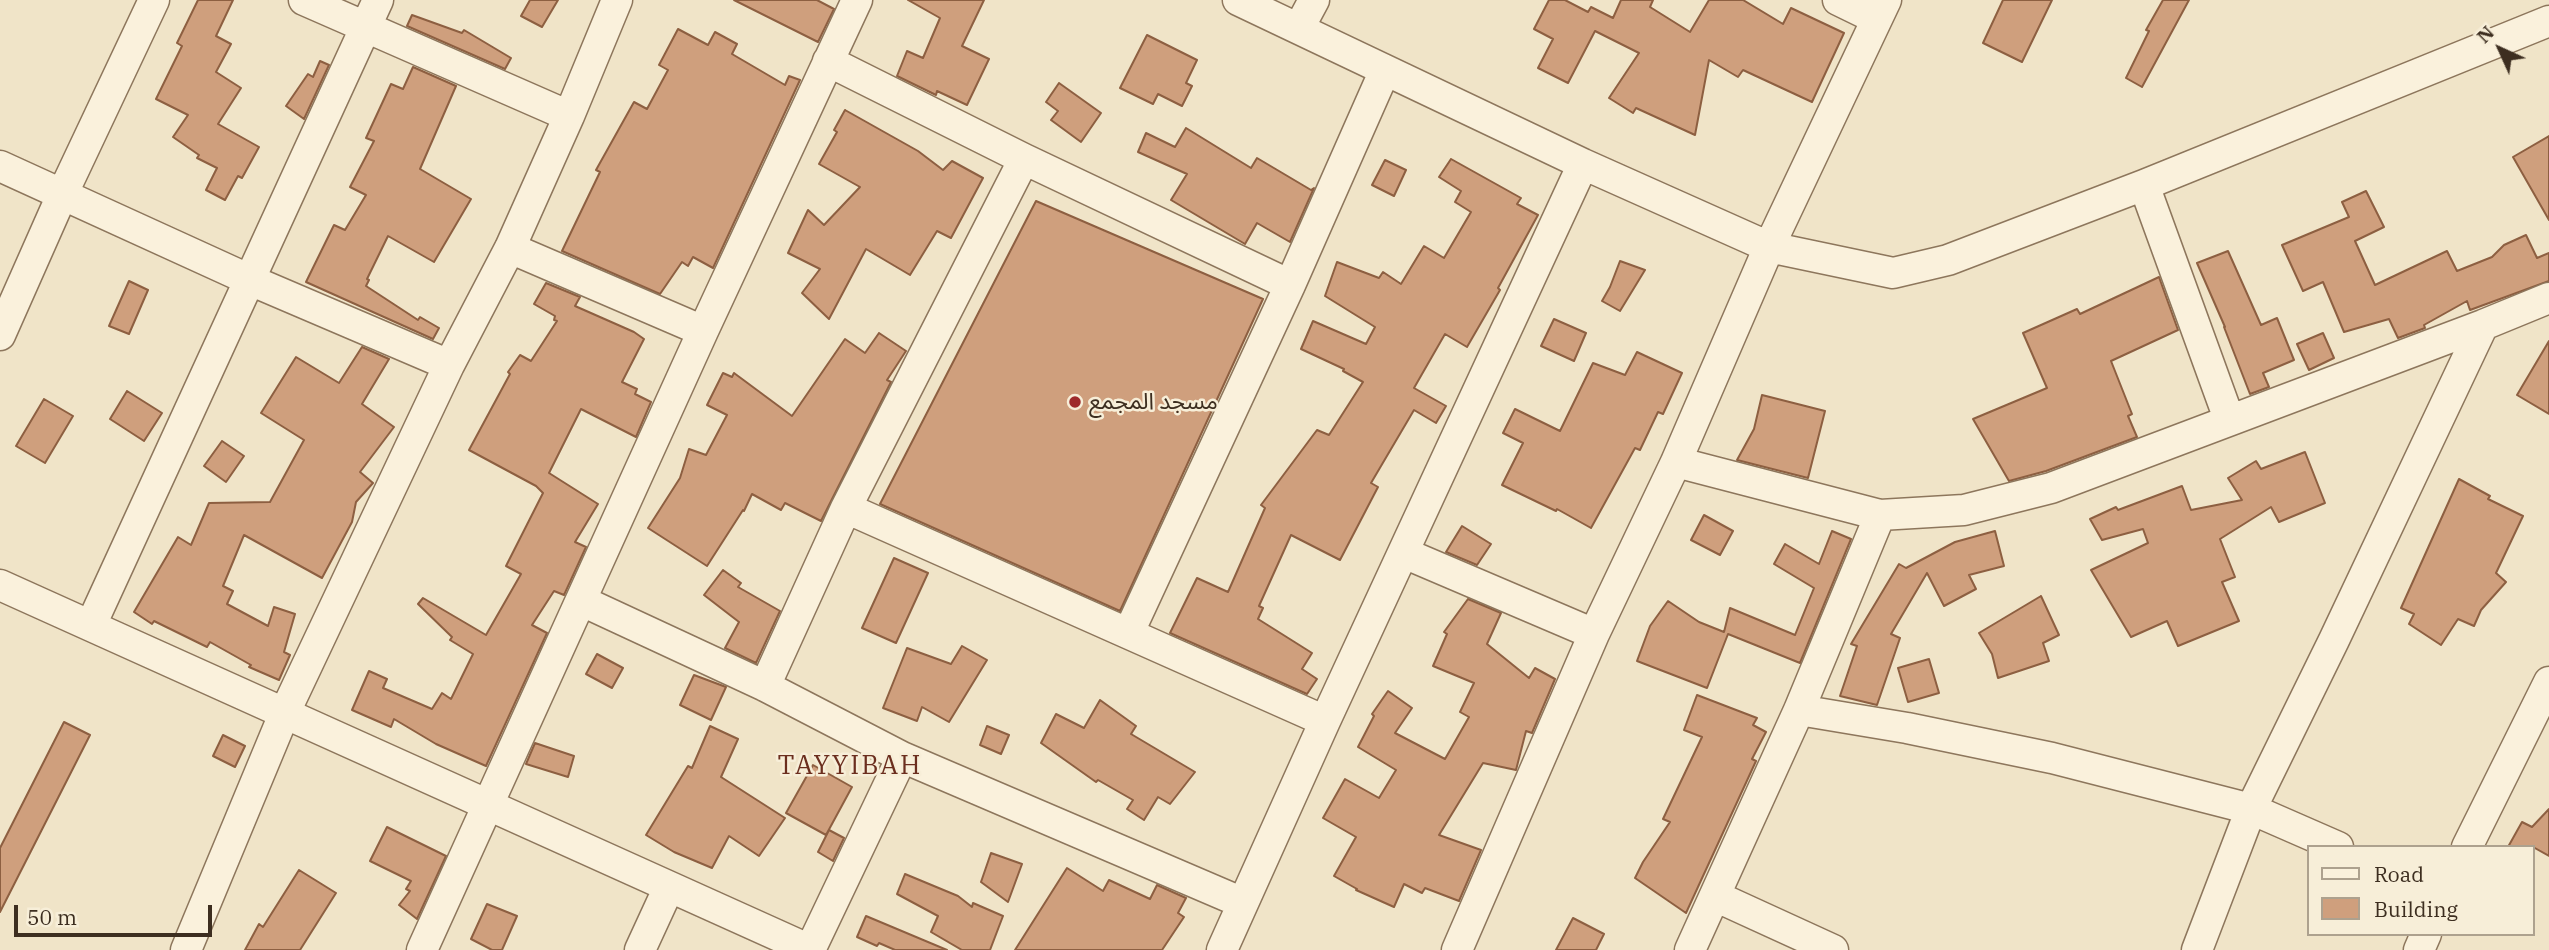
<!DOCTYPE html>
<html>
<head>
<meta charset="utf-8">
<style>
  body { margin:0 }
  #map { position:relative; width:2549px; height:950px; overflow:hidden; background:#f0e4c8; font-family:"IBM Plex Serif",serif }
  canvas { display:block }
  .legend { position:absolute; left:2307px; top:845px; width:228px; height:91px; box-sizing:border-box; background:#f7eed8; border:2px solid #ada18e; margin:0; padding:9px 12px; list-style:none; font-size:21px; color:#3d2e20 }
  .legend li { display:flex; align-items:center; gap:14px; height:35px }
  .legend b { width:35px; border:2px solid #ada18e }
  .north { position:absolute; left:2465px; top:14px; width:70px; height:70px; -webkit-text-stroke:5px #f7eed8; paint-order:stroke; rotate:315deg; font-size:19px; font-weight:700; line-height:28px; text-align:center; color:#3d2e20 }
  .north::after { content:''; display:block; margin:auto; width:24px; height:32px; background:#3d2e20; clip-path:polygon(50% 0,100% 100%,50% 72%,0 100%) }
  .scale { position:absolute; left:14px; top:905px; width:198px; height:32px; box-sizing:border-box; border:4px solid #3d2e20; border-top:0; padding-left:9px; font-size:21px; line-height:24px; white-space:nowrap; color:#3d2e20; -webkit-text-stroke:5px #f7eed8; paint-order:stroke }
</style>
</head>
<body>
<div id="map">
<canvas width="2549" height="950"></canvas>
<ul class="legend">
<li><b style="height:9px;background:#faf1dc"></b>Road</li>
<li><b style="height:19px;background:#cf9f7d"></b>Building</li>
</ul>
<div class="north">N</div>
<div class="scale">50 m</div>
</div>
<script>
const context = document.querySelector('canvas').getContext('2d');
context.lineJoin = 'round';
function fill(path, color) { context.fillStyle = color; context.fill(path, 'evenodd'); }
const poly = rows => new Path2D(rows.map(r => 'M' + r).join(''));
function trace(path, color, width, dash) { context.strokeStyle = color; context.lineWidth = width; context.lineCap = dash ? 'butt' : 'round'; context.setLineDash(dash || []); context.stroke(path); }
function drawText(font, color, halo, rows, align = 'center') {
  context.font = font + ' "IBM Plex Serif","Noto Sans Arabic",serif'; context.lineWidth = 5; context.setLineDash([]); context.textBaseline = 'middle'; context.strokeStyle = halo; context.fillStyle = color; for (const [text, x, y, turn = 0] of rows) {
    context.save(); context.translate(x, y); context.rotate((+turn || 0) * Math.PI / 180); context.textAlign = isNaN(turn) ? turn : align; if (halo) context.strokeText(text, 0, 0); context.fillText(text, 0, 0); context.restore();
  }
}
const building = poly([
  [198,0,233,0,216,36,231,44,216,72,241,88,218,124,259,147,242,178,238,176,225,200,206,190,217,168,197,158,199,155,173,137,188,115,156,99,182,46,177,43,198,0],
  [530,0,558,0,542,27,521,16,530,0],
  [734,0,817,0,834,9,818,42,734,0],
  [908,0,984,0,962,46,989,59,967,105,937,91,936,95,897,76,907,51,923,58,940,18,908,0],
  [1549,0,1565,0,1588,12,1591,7,1613,18,1621,0,1653,0,1650,7,1690,32,1709,0,1743,0,1783,24,1791,8,1844,33,1812,102,1743,70,1738,77,1709,60,1695,135,1636,108,1633,113,1609,98,1639,53,1595,31,1568,83,1538,68,1553,39,1534,29,1549,0],
  [2003,0,2052,0,2022,62,1983,43,2003,0],
  [2163,0,2189,0,2142,87,2126,78,2149,31,2146,30,2163,0],
  [412,15,462,33,464,30,511,58,505,69,407,26,412,15],
  [678,29,708,45,715,32,737,44,732,54,785,85,789,76,800,80,713,268,693,257,688,266,682,262,660,294,562,251,600,172,596,170,634,102,647,109,668,70,659,65,678,29],
  [1147,35,1197,60,1186,83,1192,86,1182,106,1158,94,1153,104,1120,88,1147,35],
  [320,61,329,65,304,119,286,106,308,74,313,77,320,61],
  [413,67,456,86,420,169,471,199,434,262,388,236,367,279,369,280,366,286,418,320,420,317,439,328,433,339,306,282,334,225,345,230,366,195,350,187,374,141,366,138,391,84,403,89,413,67],
  [1059,83,1101,113,1081,142,1051,120,1058,111,1046,102,1059,83],
  [845,110,918,151,943,170,952,161,983,178,951,238,937,231,910,275,866,249,829,319,802,293,820,269,788,253,808,210,824,225,860,187,819,164,837,132,834,130,845,110],
  [1186,128,1251,168,1257,158,1311,190,1314,188,1290,242,1257,223,1245,244,1171,200,1187,174,1138,152,1146,133,1175,147,1186,128],
  [2549,136,2549,220,2513,157,2549,136],
  [1451,159,1521,198,1517,204,1538,215,1498,288,1500,290,1467,347,1445,334,1414,388,1446,406,1436,423,1414,410,1371,483,1378,487,1340,560,1291,535,1259,606,1263,608,1258,619,1312,653,1302,669,1317,679,1307,694,1170,633,1197,578,1228,592,1265,508,1261,505,1317,430,1329,435,1363,382,1343,371,1344,369,1301,349,1313,321,1366,344,1375,327,1325,296,1337,262,1379,278,1383,272,1401,284,1424,246,1444,258,1471,212,1455,202,1461,191,1439,177,1451,159],
  [1385,160,1406,170,1394,196,1372,185,1385,160],
  [2366,191,2384,227,2355,241,2375,285,2447,251,2457,271,2492,257,2504,245,2526,235,2537,258,2549,253,2549,281,2470,310,2467,301,2424,325,2425,328,2398,338,2389,319,2344,332,2323,282,2303,291,2282,245,2349,217,2342,202,2366,191],
  [1036,201,1263,299,1120,611,880,504,1036,201],
  [2228,251,2261,325,2277,318,2294,360,2263,373,2269,387,2250,394,2224,327,2225,327,2197,263,2228,251],
  [1620,261,1645,270,1620,311,1602,301,1610,287,1620,261],
  [2159,277,2178,330,2111,361,2132,414,2128,416,2137,437,2046,471,2009,481,1973,419,2047,388,2023,333,2077,309,2080,314,2159,277],
  [129,281,148,290,129,334,109,326,129,281],
  [546,283,580,297,575,306,634,332,644,339,622,382,637,389,635,394,651,402,636,437,581,409,549,473,598,504,575,542,586,547,564,595,554,591,532,625,547,633,486,766,436,744,394,719,391,727,352,710,369,671,387,679,383,688,432,709,442,693,451,699,473,654,450,640,452,637,418,604,423,598,486,635,521,574,506,566,543,493,536,486,469,450,510,374,508,372,520,355,531,361,557,321,554,320,555,316,534,304,546,283],
  [1554,319,1586,333,1574,361,1541,346,1554,319],
  [879,333,906,351,887,380,891,382,821,521,785,503,781,510,752,494,744,511,743,510,707,566,648,528,680,478,689,449,706,455,727,415,707,405,723,373,732,377,734,373,792,416,845,339,865,353,879,333],
  [2323,333,2334,358,2309,370,2297,344,2323,333],
  [2549,341,2549,414,2517,395,2549,341],
  [362,347,389,359,362,404,394,427,360,472,373,483,356,502,352,522,322,578,244,535,223,586,233,591,227,604,268,626,274,607,295,614,284,652,290,655,279,680,249,667,251,665,210,642,207,647,154,621,152,624,134,612,178,537,191,545,209,503,270,502,304,440,261,413,296,357,339,383,362,347],
  [1637,352,1682,373,1663,414,1658,412,1640,450,1635,448,1591,528,1557,509,1556,511,1502,485,1523,443,1503,433,1515,409,1560,431,1593,363,1625,375,1637,352],
  [127,391,162,413,144,441,110,419,127,391],
  [1762,395,1825,411,1808,478,1737,460,1754,429,1762,395],
  [44,399,73,416,45,463,16,446,44,399],
  [222,441,244,456,226,482,204,466,222,441],
  [2305,452,2325,503,2279,522,2271,507,2220,539,2235,577,2222,582,2239,621,2178,646,2167,621,2131,637,2091,570,2148,543,2143,529,2102,540,2090,519,2116,507,2118,510,2182,486,2191,510,2242,500,2228,478,2256,461,2261,469,2305,452],
  [2459,479,2490,496,2488,499,2523,516,2496,573,2506,582,2481,610,2474,626,2458,619,2441,645,2409,624,2414,614,2401,608,2459,479],
  [1704,515,1733,531,1720,555,1691,540,1704,515],
  [1462,526,1491,544,1477,565,1446,552,1462,526],
  [1832,531,1851,539,1800,663,1728,634,1707,688,1637,661,1650,626,1668,601,1699,622,1724,632,1730,608,1795,635,1814,588,1774,564,1785,544,1819,564,1832,531],
  [1995,531,2004,566,1969,575,1976,589,1944,606,1927,573,1891,634,1900,638,1877,705,1840,696,1857,646,1851,644,1899,564,1906,568,1955,542,1995,531],
  [894,558,928,573,896,643,862,628,894,558],
  [723,570,741,583,738,587,780,611,756,663,725,648,739,622,704,595,723,570],
  [2041,596,2059,635,2043,643,2049,661,1998,678,1992,654,1979,633,2041,596],
  [1468,599,1501,613,1487,644,1529,678,1535,668,1555,679,1532,733,1526,731,1516,770,1483,763,1439,835,1481,850,1459,901,1425,888,1422,893,1404,884,1394,907,1356,890,1357,889,1334,876,1356,837,1323,818,1345,779,1379,798,1396,770,1358,747,1374,716,1372,714,1388,691,1412,708,1395,733,1445,759,1469,717,1460,712,1474,683,1433,666,1447,634,1444,632,1468,599],
  [962,646,987,660,949,722,922,707,917,721,883,708,907,648,951,664,962,646],
  [597,654,623,668,612,688,586,674,597,654],
  [1929,659,1939,693,1908,702,1898,668,1929,659],
  [694,675,726,687,711,720,680,705,694,675],
  [1697,695,1757,718,1753,725,1766,732,1752,759,1756,761,1686,913,1635,878,1643,862,1670,822,1663,819,1702,737,1684,730,1697,695],
  [1100,700,1136,726,1131,734,1195,772,1170,804,1158,797,1144,820,1127,809,1133,800,1098,780,1096,782,1041,743,1056,714,1084,728,1100,700],
  [64,722,90,735,0,912,0,848,64,722],
  [710,726,738,739,721,777,785,818,759,856,729,836,712,868,674,852,646,835,688,766,692,768,710,726],
  [987,726,1009,735,1001,754,980,745,987,726],
  [223,735,245,746,235,767,213,756,223,735],
  [535,743,574,756,568,777,526,764,535,743],
  [813,765,852,787,826,835,786,813,813,765],
  [2549,809,2549,856,2533,847,2508,847,2522,822,2532,827,2549,809],
  [387,827,446,856,417,919,399,905,410,891,406,889,411,881,370,861,387,827],
  [829,830,844,838,833,861,818,852,829,830],
  [991,853,1022,864,1008,902,981,882,991,853],
  [1067,868,1103,891,1109,880,1150,899,1157,885,1186,898,1178,913,1184,917,1162,950,1015,950,1067,868],
  [299,870,336,893,300,950,245,950,259,924,263,927,299,870],
  [905,874,958,896,972,907,973,903,1003,916,990,950,962,950,931,932,938,916,897,894,905,874],
  [487,904,517,916,502,950,492,950,471,939,487,904],
  [866,916,947,950,895,950,879,943,877,946,857,937,866,916],
  [1573,918,1604,934,1596,950,1556,950,1573,918]
]);
fill(building, '#cf9f7d');
trace(building, '#8d5f41', 2);
const street = poly([
  [304,0,569,116],
  [1238,0,1583,164,1769,247,1893,273,1948,260,2144,185,2549,21],
  [1838,0,1877,19],
  [1299,28,1314,0],
  [828,61,1024,159,1290,285],
  [0,166,250,280,449,365],
  [2144,185,2229,419],
  [510,248,703,331],
  [0,335,62,195,154,0],
  [1676,462,1880,515,1964,510,2051,488,2483,325,2549,298],
  [846,508,1325,721],
  [1404,553,1594,634],
  [0,585,810,950],
  [582,601,765,686,902,757,1243,903],
  [91,625,378,0],
  [1129,632,1290,285,1385,70],
  [765,686,846,508,1024,159],
  [1799,710,1907,728,2052,758,2251,809,2338,847],
  [2467,847,2549,682],
  [1715,896,1833,950],
  [186,950,285,712,449,365,510,248,569,116,617,0],
  [422,950,703,331,857,0],
  [640,950,669,887],
  [810,950,902,757],
  [1222,950,1325,721,1583,164],
  [1457,950,1594,634,1676,462,1769,247,1886,0],
  [1690,950,1799,710,1880,515],
  [2197,950,2251,809,2334,640,2483,325],
  [2419,950,2426,934]
]);
trace(street, '#8d765c', 33);
trace(street, '#faf1dc', 30);
for (const [x, y, r, color] of [
  [1075,402,7,"#9e2a2b"]
]) { const dot = new Path2D(); dot.arc(x, y, r, 0, 2 * Math.PI); context.fillStyle = color; context.fill(dot); trace(dot, '#f7eed8', 2.5); }
drawText('23px', '#3d2e20', '#f7eed8', [
  ["مسجد المجمع",1089,402]
], 'left');
context.letterSpacing = '2px';
drawText('26px', '#6b2e1e', '#f7eed8', [
  ["TAYYIBAH",850,766]
]);
context.letterSpacing = '0px';
</script>
</body>
</html>
